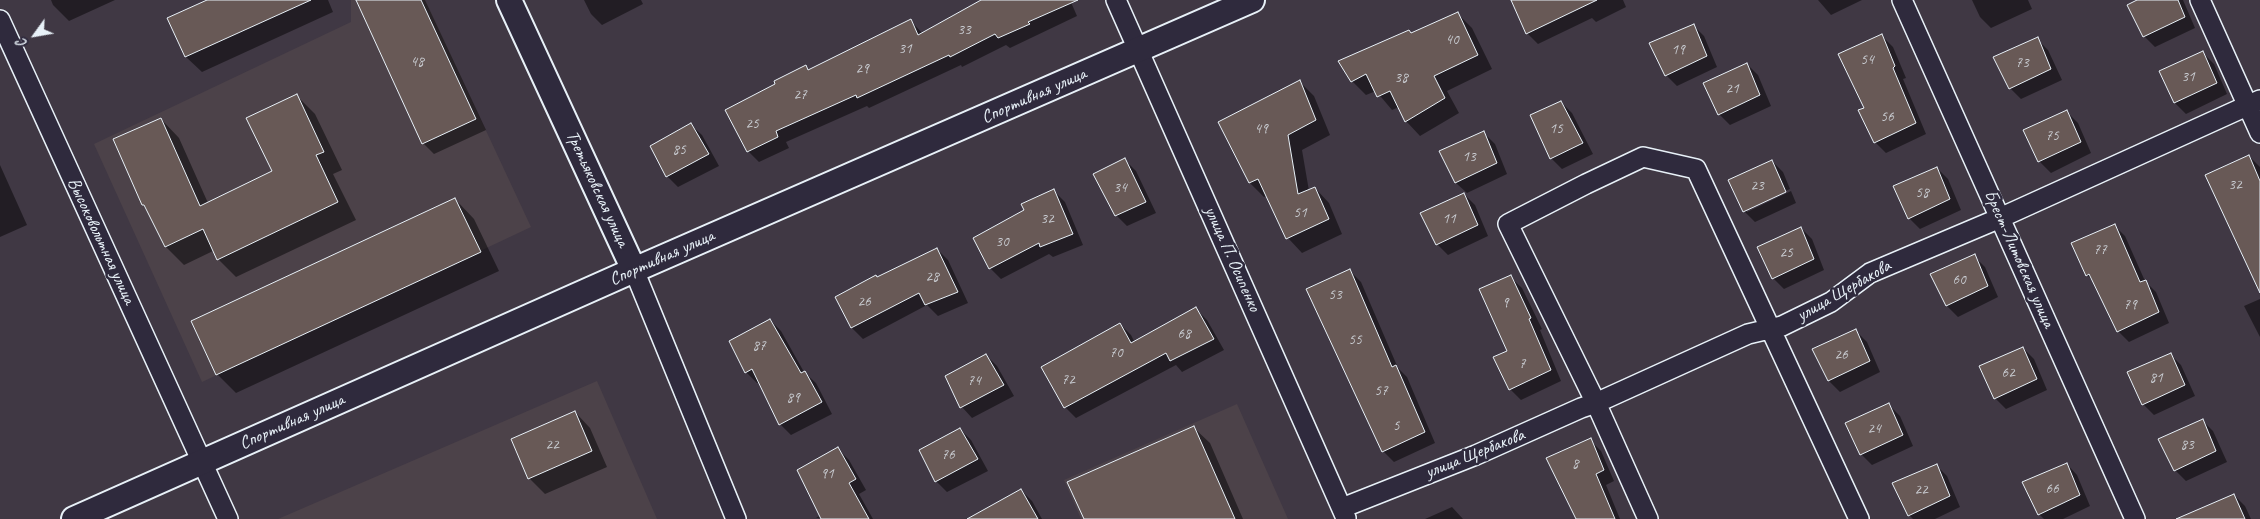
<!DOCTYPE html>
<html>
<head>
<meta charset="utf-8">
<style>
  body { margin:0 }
  #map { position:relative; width:2260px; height:519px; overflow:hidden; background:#403844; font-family:Caveat,sans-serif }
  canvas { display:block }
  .north { position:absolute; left:10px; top:10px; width:50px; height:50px; -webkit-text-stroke:4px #2f2a3d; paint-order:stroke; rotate:238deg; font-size:14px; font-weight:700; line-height:20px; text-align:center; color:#e8f1f8 }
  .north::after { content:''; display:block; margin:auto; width:18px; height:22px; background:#e8f1f8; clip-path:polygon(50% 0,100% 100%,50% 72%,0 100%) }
</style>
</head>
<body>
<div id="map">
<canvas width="2260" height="519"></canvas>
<div class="north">С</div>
</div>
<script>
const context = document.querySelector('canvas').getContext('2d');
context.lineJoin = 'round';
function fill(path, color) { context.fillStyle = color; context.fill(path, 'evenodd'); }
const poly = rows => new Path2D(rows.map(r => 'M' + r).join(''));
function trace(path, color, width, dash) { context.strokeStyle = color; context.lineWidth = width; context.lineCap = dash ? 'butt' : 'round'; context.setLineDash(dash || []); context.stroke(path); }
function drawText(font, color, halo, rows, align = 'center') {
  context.font = font + ' Caveat,sans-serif'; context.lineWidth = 5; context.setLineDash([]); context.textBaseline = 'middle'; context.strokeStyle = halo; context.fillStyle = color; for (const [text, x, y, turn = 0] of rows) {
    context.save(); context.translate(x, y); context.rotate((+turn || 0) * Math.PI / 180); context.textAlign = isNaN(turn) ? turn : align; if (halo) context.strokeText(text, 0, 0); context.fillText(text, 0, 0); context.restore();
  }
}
fill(poly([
  [351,0,425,0,531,227,202,382,94,144,351,22],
  [597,381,657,519,278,519],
  [1237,404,1288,519,1081,519,1064,480]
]), '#4c4249');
fill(poly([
  [51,0,115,0,69,21,53,5],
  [210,0,328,0,333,12,202,72,186,57,169,19],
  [373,0,425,0,486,130,434,154,423,143],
  [584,0,641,0,643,4,602,25,591,14],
  [980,0,1070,0,1077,16,1010,48,1006,45,962,67,961,65,869,108,867,106,786,142,789,148,759,162,748,151,777,85,805,66,810,71,910,20,923,34,981,2],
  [1513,0,1623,0,1626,7,1596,22,1592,18,1538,44,1527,33],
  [1818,0,1862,0,1831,15],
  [1972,0,2028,0,2032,9,1991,28,1980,17],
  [2141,0,2183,0,2195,28,2155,47,2144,36],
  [1458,14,1472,28,1492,69,1447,91,1459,113,1420,136,1406,121,1399,107,1392,110,1376,91,1366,95,1352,81],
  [1693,25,1704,36,1717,67,1677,86,1666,75],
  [1882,36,1893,47,1906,78,1903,79,1926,134,1886,153,1875,142],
  [2037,39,2048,50,2062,80,2021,99,2010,88],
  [2203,53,2214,64,2227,94,2186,114,2175,103,2161,71],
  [1747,64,1758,75,1771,106,1730,125,1719,114],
  [1300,82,1314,96,1330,135,1302,150,1309,191,1315,188,1329,203,1342,234,1302,253,1288,238,1267,196,1264,197,1250,183],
  [296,95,315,114,342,170,333,174,356,220,236,277,218,259,213,251,184,265,166,247,147,209,143,205,161,119,179,138,208,203,273,172],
  [1561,102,1572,113,1593,154,1562,169,1551,158],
  [2067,112,2078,123,2091,153,2051,173,2040,162,2025,130],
  [691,125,702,135,719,166,678,187,667,176],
  [1484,133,1495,144,1507,174,1467,193,1456,183,1441,151],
  [2249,156,2260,167,2260,290],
  [1125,160,1136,171,1156,213,1127,226,1116,215],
  [1772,161,1783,172,1790,189,1747,209,1747,212,1791,191,1796,203,1755,222,1744,211,1730,180],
  [0,165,27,225,0,237],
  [1937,168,1948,179,1961,210,1920,229,1909,218],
  [1054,191,1065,202,1083,245,1053,257,1049,254,1001,279,990,268,1025,210],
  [1464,194,1475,205,1488,236,1448,255,1437,244],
  [455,199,474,219,499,271,236,393,217,374],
  [2114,225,2125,236,2145,281,2156,292,2169,323,2129,342,2118,331,2095,283,2087,275],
  [1801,228,1812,239,1824,270,1784,289,1773,278],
  [937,249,948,260,968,303,938,316,927,305,863,339,852,328,837,298],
  [1974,256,1985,267,1998,297,1958,317,1947,306],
  [1350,271,1361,282,1398,368,1407,377,1435,443,1394,462,1383,451,1308,290],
  [1510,277,1522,288,1542,329,1540,330,1561,381,1521,400,1510,389],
  [2260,299,2260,337,2244,306],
  [1196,309,1207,320,1224,350,1182,372,1176,365,1076,418,1065,407,1120,324,1131,335,1135,343],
  [770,320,781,331,804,372,816,383,832,414,791,435,780,424,759,382,757,383,746,372],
  [1856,331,1867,342,1880,372,1840,392,1829,381,1814,349],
  [2023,348,2034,359,2047,390,2006,409,1995,398],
  [2170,354,2181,365,2195,396,2154,415,2143,404],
  [986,355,997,366,1014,396,972,418,962,407],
  [1889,405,1900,416,1913,446,1872,465,1861,454,1847,423],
  [575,412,590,428,607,467,545,494,529,478],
  [2202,420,2213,431,2227,462,2186,481,2175,470],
  [1194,428,1210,443,1243,519,1085,519],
  [960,429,971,440,988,471,947,492,936,481],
  [1590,440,1601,451,1614,481,1606,485,1620,519,1577,519],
  [838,449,849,460,866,490,859,494,873,519,816,518,821,515],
  [2067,464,2077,475,2090,506,2063,519,2044,519,2039,514],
  [1936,465,1947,476,1960,507,1935,519,1913,519,1909,515],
  [1021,490,1032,501,1042,519,985,519],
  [2234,495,2245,506,2251,519,2194,519],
  [1452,507,1463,519,1425,519]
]), '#0007');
const building = poly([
  [207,0,311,0,185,57,167,18,207,0],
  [356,0,421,0,476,119,422,144,356,0],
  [981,0,1078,0,1028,22,1030,24,998,38,995,34,950,57,949,55,857,98,856,95,776,131,778,137,747,152,725,110,775,84,774,81,806,65,808,70,911,19,918,35,981,0],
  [1511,0,1597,0,1526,34,1511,0],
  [2137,0,2178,0,2185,17,2143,37,2127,5,2137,0],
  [1458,12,1478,55,1434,76,1445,98,1405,122,1390,91,1377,97,1366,74,1351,82,1338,61,1409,30,1411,33,1458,12],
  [1694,24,1707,56,1665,76,1649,43,1694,24],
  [1882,34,1895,66,1893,68,1916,123,1874,143,1858,110,1864,108,1838,54,1882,34],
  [2038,37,2051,69,2009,89,1993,57,2038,37],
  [2203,51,2217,83,2174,103,2159,71,2203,51],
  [1747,63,1760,95,1718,115,1703,83,1747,63],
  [1300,80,1316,120,1288,135,1298,194,1315,187,1329,219,1286,239,1258,179,1249,183,1218,122,1300,80],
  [297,94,324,152,316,155,338,202,217,260,203,229,165,247,144,205,142,205,113,139,161,118,200,206,272,171,246,118,297,94],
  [1561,101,1583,143,1550,159,1530,115,1561,101],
  [2067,110,2081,142,2038,162,2023,130,2067,110],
  [691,123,709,154,666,177,650,146,691,123],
  [1484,131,1497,163,1455,183,1439,151,1484,131],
  [2249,155,2260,181,2260,293,2205,175,2249,155],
  [1125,158,1146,202,1115,216,1093,174,1125,158],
  [1772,160,1786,192,1743,212,1728,180,1772,160],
  [1937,167,1950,199,1908,219,1893,186,1937,167],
  [1054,189,1073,234,1040,247,1039,243,989,269,973,238,1024,210,1021,204,1054,189],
  [1464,193,1478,225,1436,245,1420,213,1464,193],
  [455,198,481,252,216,375,191,321,455,198],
  [2115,224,2140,282,2146,280,2159,312,2117,332,2089,274,2086,276,2071,243,2115,224],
  [1801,227,1814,259,1772,279,1757,247,1801,227],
  [937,248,958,292,925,305,919,293,851,328,835,297,876,275,877,277,937,248],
  [1975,254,1988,286,1946,306,1930,274,1975,254],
  [1350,269,1392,367,1396,365,1425,432,1382,452,1306,289,1350,269],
  [1511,275,1531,318,1529,319,1551,370,1509,390,1493,357,1507,351,1479,289,1511,275],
  [1196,307,1214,339,1170,361,1166,353,1064,408,1041,367,1120,323,1131,343,1196,307],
  [770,319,801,373,805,371,822,402,779,425,752,369,745,373,729,341,770,319],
  [1856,329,1870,361,1828,381,1812,349,1856,329],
  [2023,347,2037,379,1994,399,1979,366,2023,347],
  [2171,353,2185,385,2142,405,2127,372,2171,353],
  [986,354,1004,385,960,408,945,376,986,354],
  [1889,403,1903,435,1860,455,1845,423,1889,403],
  [575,411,592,451,528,479,511,439,575,411],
  [2203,419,2216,451,2174,471,2158,439,2203,419],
  [1194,426,1235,519,1084,519,1067,482,1194,426],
  [960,428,978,459,935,482,919,450,960,428],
  [1591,438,1604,470,1596,474,1615,519,1576,519,1546,458,1591,438],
  [838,447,856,479,849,483,869,519,821,519,797,470,838,447],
  [2067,463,2080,495,2038,515,2022,482,2067,463],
  [1937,464,1950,496,1908,516,1892,483,1937,464],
  [1021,489,1038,519,967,519,1021,489],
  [2234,494,2245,519,2176,519,2234,494]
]);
fill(building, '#685956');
trace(building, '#e8f1f8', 1);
const minor = poly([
  [1116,0,1346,518],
  [1902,0,2135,519],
  [2200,0,2260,133],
  [0,20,228,519],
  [634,270,736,519],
  [1342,508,1476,455,1581,408,1596,403,1748,334,1782,326,1831,302,1870,273,2000,218,2260,100],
  [1648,519,1596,403,1508,224,1586,184,1643,157,1696,169,1859,519]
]);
const tertiary = poly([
  [509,0,634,270],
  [74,519,634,270,1252,0]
]);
trace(minor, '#e8f1f8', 22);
trace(tertiary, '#e8f1f8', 28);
trace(minor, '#2f2a3d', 19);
trace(tertiary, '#2f2a3d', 24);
drawText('15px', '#c8cbd0', null, [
  ["33",964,30],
  ["40",1452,40],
  ["31",905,49],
  ["19",1678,50],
  ["54",1867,60],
  ["48",417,62],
  ["73",2022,63],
  ["29",862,69],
  ["31",2188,77],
  ["38",1401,78],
  ["21",1732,89],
  ["27",800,95],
  ["56",1887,117],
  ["25",752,124],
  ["49",1261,129],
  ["15",1556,129],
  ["75",2052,136],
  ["85",679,150],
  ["13",1469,157],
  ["32",2235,185],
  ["23",1757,186],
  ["34",1120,188],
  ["58",1922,193],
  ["51",1300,213],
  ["32",1047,219],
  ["11",1449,219],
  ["30",1002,242],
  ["77",2100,250],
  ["25",1786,253],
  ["28",932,277],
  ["60",1959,280],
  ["53",1335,295],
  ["26",864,302],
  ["9",1505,303],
  ["79",2130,305],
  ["68",1184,334],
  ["55",1355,340],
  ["87",759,346],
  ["70",1116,353],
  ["26",1841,355],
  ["7",1522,364],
  ["62",2008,373],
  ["81",2156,378],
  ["72",1068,380],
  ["74",974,381],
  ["57",1381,391],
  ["89",793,398],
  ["5",1396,426],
  ["24",1874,429],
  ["22",552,445],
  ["83",2187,445],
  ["76",948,455],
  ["8",1575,464],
  ["91",827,474],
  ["66",2052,489],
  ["22",1921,490]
]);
drawText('18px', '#e8f1f8', '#2f2a3d', [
  ["Спортивная улица",1034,96,-24],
  ["Третьяковская улица",597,189,65],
  ["Высоковольтная улица",101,241,65],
  ["Спортивная улица",662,258,-24],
  ["улица П. Осипенко",1232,259,66],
  ["Брест-Литовская улица",2019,259,66],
  ["улица Щербакова",1844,291,-30],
  ["Спортивная улица",292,422,-24],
  ["улица Щербакова",1475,454,-22]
]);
</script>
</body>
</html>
